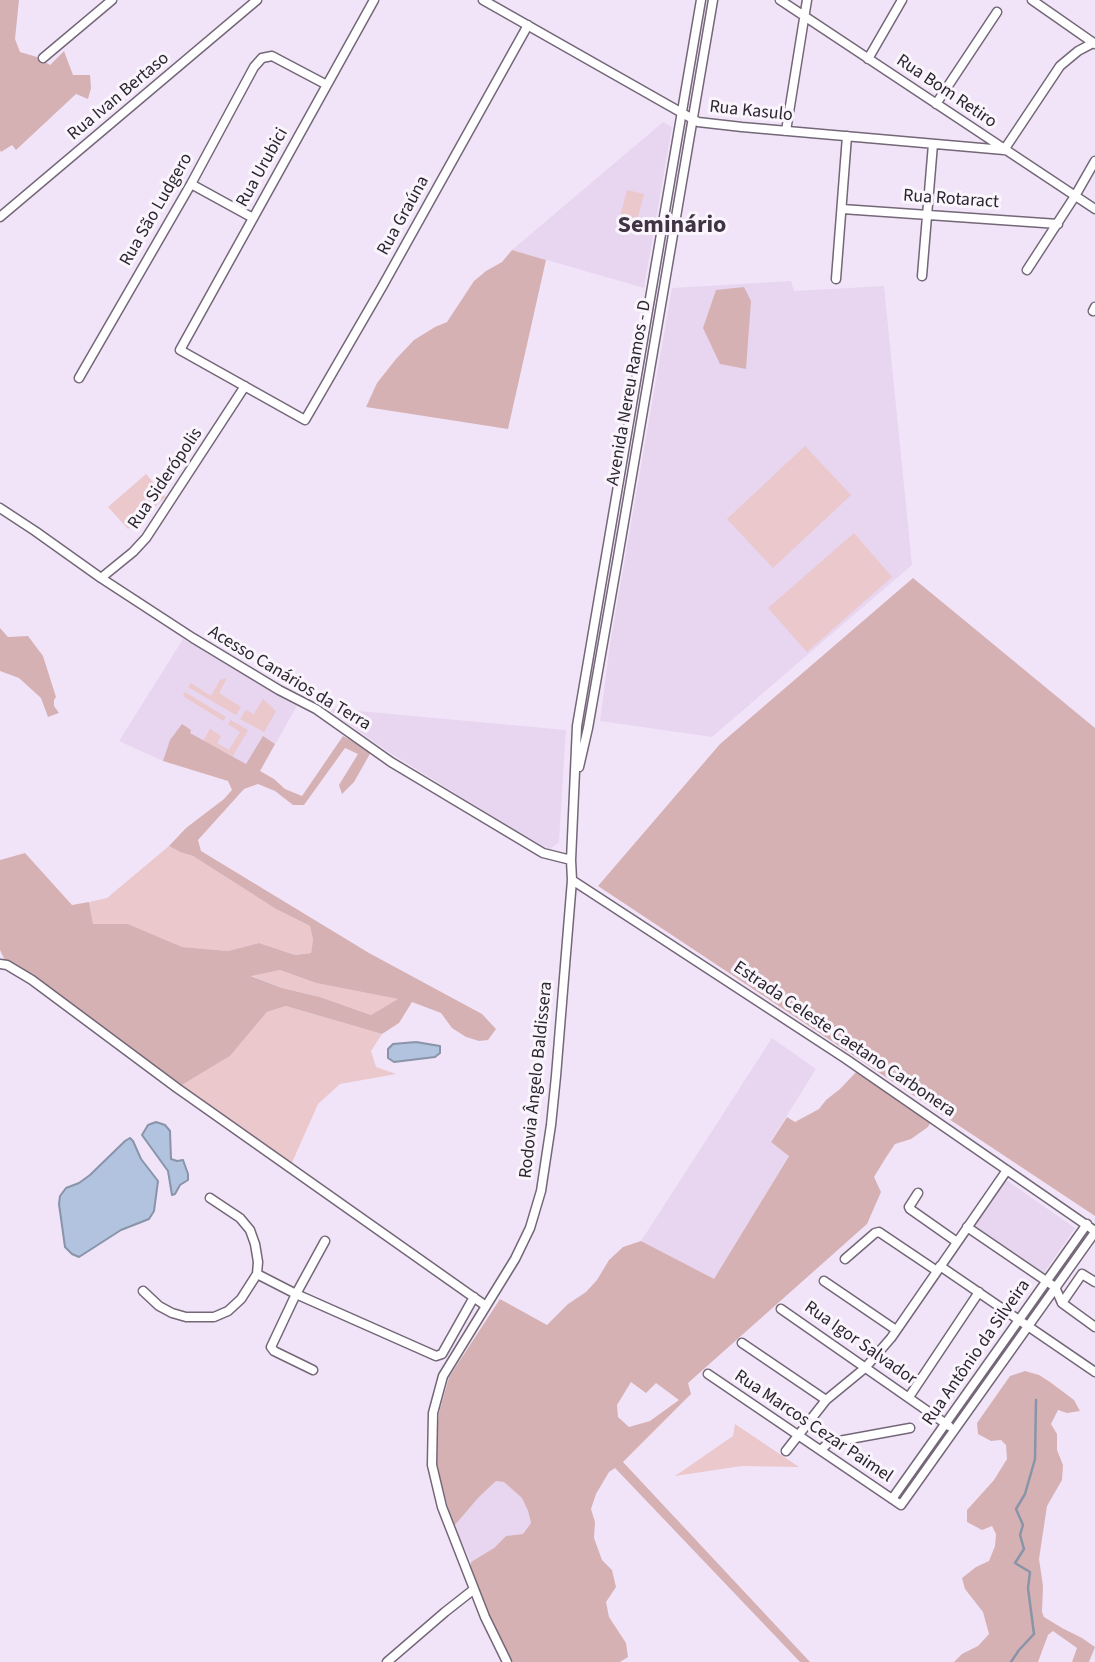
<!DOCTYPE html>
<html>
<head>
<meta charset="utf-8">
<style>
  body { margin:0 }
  canvas { display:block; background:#f2e4f8 }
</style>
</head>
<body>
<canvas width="1095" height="1662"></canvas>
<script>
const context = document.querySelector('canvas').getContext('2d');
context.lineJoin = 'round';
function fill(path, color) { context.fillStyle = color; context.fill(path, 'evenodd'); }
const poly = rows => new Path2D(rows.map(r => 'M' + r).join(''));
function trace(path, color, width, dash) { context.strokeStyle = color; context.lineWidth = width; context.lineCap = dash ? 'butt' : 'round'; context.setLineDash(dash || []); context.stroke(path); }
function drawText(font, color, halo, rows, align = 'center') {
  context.font = font + ' "Source Sans 3",sans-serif'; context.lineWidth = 6; context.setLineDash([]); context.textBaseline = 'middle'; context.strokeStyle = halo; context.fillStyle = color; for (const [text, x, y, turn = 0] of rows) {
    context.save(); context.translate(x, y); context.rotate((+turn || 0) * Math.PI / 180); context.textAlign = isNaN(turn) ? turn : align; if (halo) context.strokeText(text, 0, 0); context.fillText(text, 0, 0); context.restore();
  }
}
fill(poly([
  [663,122,672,127,644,288,512,250],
  [791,281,794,291,884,286,912,565,712,737,600,721,610,644,672,288],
  [183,639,297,706,260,771,163,761,119,741],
  [326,708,566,730,559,842,550,849,545,847,513,829,387,751],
  [772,1038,816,1069,771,1141,789,1155,714,1280,641,1241],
  [1006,1180,1075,1228,1044,1273,975,1226],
  [496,1481,504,1482,522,1498,528,1511,531,1523,523,1534,506,1536,494,1548,471,1562,454,1526,479,1497]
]), '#e8d6f0');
fill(poly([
  [627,190,644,194,636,225,619,220],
  [805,446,851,495,773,568,727,519],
  [146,474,166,497,128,529,108,507],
  [854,533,892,577,807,652,768,608],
  [227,678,219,693,241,707,236,715,188,687,191,683,211,696,220,680],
  [185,692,226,717,223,721,183,696],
  [263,699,276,711,264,732,240,719,246,710,254,714],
  [231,720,248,730,233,756,203,741,210,729,221,736,217,743,229,750,240,732,228,724],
  [169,846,180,852,193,856,276,909,310,926,313,940,311,953,295,955,259,943,228,951,181,947,128,924,93,924,89,902,107,898],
  [280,970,316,983,399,999,371,1015,320,997,282,988,250,975],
  [286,1006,382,1034,371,1051,376,1067,396,1074,340,1084,318,1104,290,1167,177,1088,230,1056,267,1012],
  [735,1424,799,1467,742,1466,675,1476,733,1436]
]), '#eac8cb');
fill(poly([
  [0,0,19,0,15,39,20,52,37,57,50,65,64,51,73,75,90,75,91,88,88,99,76,94,16,150,12,145,1,152,0,150],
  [512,250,546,260,508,429,366,407,377,383,396,359,414,340,435,327,447,322,474,281,486,271,502,262],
  [744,287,751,301,746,369,720,364,703,328,716,290],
  [913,578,1095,728,1095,1216,598,886,720,744],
  [0,628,8,637,28,636,43,656,56,697,54,700,54,706,59,713,48,717,41,698,19,678,0,671],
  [182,724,191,730,190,733,246,764,263,736,275,744,260,771,274,779,285,789,302,796,343,736,371,752,354,782,342,794,339,785,358,754,345,748,304,805,293,805,275,791,258,784,244,789,198,840,201,851,369,953,482,1014,496,1029,488,1040,479,1041,466,1037,452,1028,441,1013,412,1002,399,1023,382,1034,286,1006,267,1012,230,1056,177,1088,7,965,0,950,0,860,25,853,72,905,89,902,93,924,128,924,182,947,228,951,259,943,295,955,311,953,313,940,310,926,276,909,193,856,180,852,169,846,186,828,224,799,232,790,228,781,163,761,170,740],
  [280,970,316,983,398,999,371,1015,320,997,282,988,251,976],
  [858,1070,931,1121,928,1127,911,1139,895,1144,885,1159,874,1177,881,1192,867,1224,688,1383,691,1394,623,1462,810,1662,800,1662,615,1468,609,1472,596,1494,591,1509,595,1522,594,1538,602,1560,612,1570,616,1587,606,1602,609,1617,626,1643,628,1657,620,1662,513,1662,485,1609,470,1568,471,1562,494,1548,506,1536,523,1534,531,1523,528,1511,522,1498,504,1482,496,1481,479,1497,454,1526,451,1520,437,1465,436,1440,439,1413,449,1377,500,1299,547,1325,568,1304,586,1292,597,1280,609,1260,623,1247,641,1241,714,1279,789,1156,771,1142,787,1117,795,1122,819,1109,826,1100,840,1089],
  [631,1382,646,1393,656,1383,679,1400,650,1421,629,1427,618,1417,617,1405],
  [1025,1371,1039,1375,1050,1382,1074,1400,1080,1411,1067,1413,1058,1410,1051,1424,1057,1434,1057,1450,1063,1465,1062,1480,1047,1506,1039,1559,1043,1586,1042,1612,1044,1617,1062,1628,1082,1638,1095,1647,1089,1662,1072,1662,1077,1648,1053,1631,1048,1635,1038,1662,954,1662,962,1654,978,1646,989,1634,983,1612,965,1589,962,1578,976,1567,989,1561,995,1546,996,1534,992,1526,982,1530,967,1522,967,1510,994,1480,1007,1459,1006,1445,1001,1440,991,1441,978,1434,977,1423,1010,1376]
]), '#d6b1b4');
const water = poly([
  [416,1042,440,1046,440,1053,435,1057,394,1062,388,1058,388,1049,393,1044,416,1042],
  [156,1122,165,1125,170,1131,171,1159,177,1161,183,1160,188,1174,188,1180,180,1185,175,1194,172,1195,168,1171,142,1135,148,1125,156,1122],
  [130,1138,133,1141,141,1159,158,1181,154,1211,149,1219,121,1230,79,1257,72,1254,65,1247,59,1204,60,1196,66,1188,79,1183,90,1175,125,1141,130,1138]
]);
fill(water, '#b1c3de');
trace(water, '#8994a9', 2);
trace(poly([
  [1011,1662,1019,1650,1034,1634,1028,1588,1030,1572,1015,1563,1024,1549,1020,1535,1023,1525,1016,1509,1025,1494,1035,1459,1036,1400]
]), '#8994a9', 2.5);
const minor = poly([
  [374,0,180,350,305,420,382,287,528,25],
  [483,0,698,122,742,127,1004,150],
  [780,0,1095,209],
  [1032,0,1095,44],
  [43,58,112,0],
  [868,59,902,0],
  [936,104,997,12],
  [786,131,807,0],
  [1004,150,1060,66,1078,51,1093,43],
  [191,184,253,218],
  [842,209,1058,224],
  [0,217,257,0],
  [1027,270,1075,196,1095,161],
  [922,276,933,144],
  [836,279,847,136],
  [1093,311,1095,307],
  [79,378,191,184,254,67,262,58,272,56,327,85],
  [0,508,35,531,101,578,193,638,279,690,316,709,391,762,543,853,571,860],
  [101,578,133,552,146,538,245,386],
  [579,767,588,728,618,557,713,0],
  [572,880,846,1059,1095,1231],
  [0,964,7,965,32,980,177,1088,486,1306],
  [918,1193,909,1207,910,1209,957,1242],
  [967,1227,1055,1287,1062,1303,1095,1327],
  [845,1259,875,1233,879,1232,937,1271],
  [940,1266,1095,1372],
  [257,1274,296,1294,436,1356,442,1354,474,1297],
  [824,1281,896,1330],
  [143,1291,159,1306,172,1313,186,1317,214,1317,228,1311,241,1299,257,1274,258,1262,255,1244,250,1230,240,1218,210,1198],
  [1062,1303,1082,1274,1095,1282],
  [781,1309,949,1426],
  [742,1343,826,1400],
  [313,1370,274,1351,271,1347,296,1294,325,1241],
  [708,1374,901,1505,1095,1232],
  [909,1397,979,1292],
  [821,1450,828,1443,910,1428],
  [786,1451,826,1400,865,1368,891,1338,1007,1170],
  [892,1499,1087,1224],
  [387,1662,445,1612,473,1590],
  [507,1662,485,1617,442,1507,432,1465,433,1413,443,1376,515,1259,530,1228,541,1191,551,1125,556,1076,572,880,571,860,577,726,701,0]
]);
trace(minor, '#736778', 11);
trace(minor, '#fff', 8);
drawText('18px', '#2b262e', '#faf5fd', [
  ["Rua Bom Retiro",946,92,34],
  ["Rua Ivan Bertaso",119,97,-40],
  ["Rua Kasulo",751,112,6],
  ["Rua Urubici",263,168,-61],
  ["Rua Rotaract",951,200,4],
  ["Rua São Ludgero",157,210,-60],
  ["Rua Graúna",404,216,-61],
  ["Avenida Nereu Ramos - D",630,393,-80],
  ["Rua Siderópolis",166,479,-56],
  ["Acesso Canários da Terra",289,679,31],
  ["Estrada Celeste Caetano Carbonera",844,1040,34],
  ["Rodovia Ângelo Baldissera",537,1080,-84],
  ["Rua Igor Salvador",860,1344,35],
  ["Rua Antônio da Silveira",977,1353,-55],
  ["Rua Marcos Cezar Paimel",813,1427,34]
]);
drawText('bold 24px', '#3f3444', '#faf5fd', [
  ["Seminário",672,227]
]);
</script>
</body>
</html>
